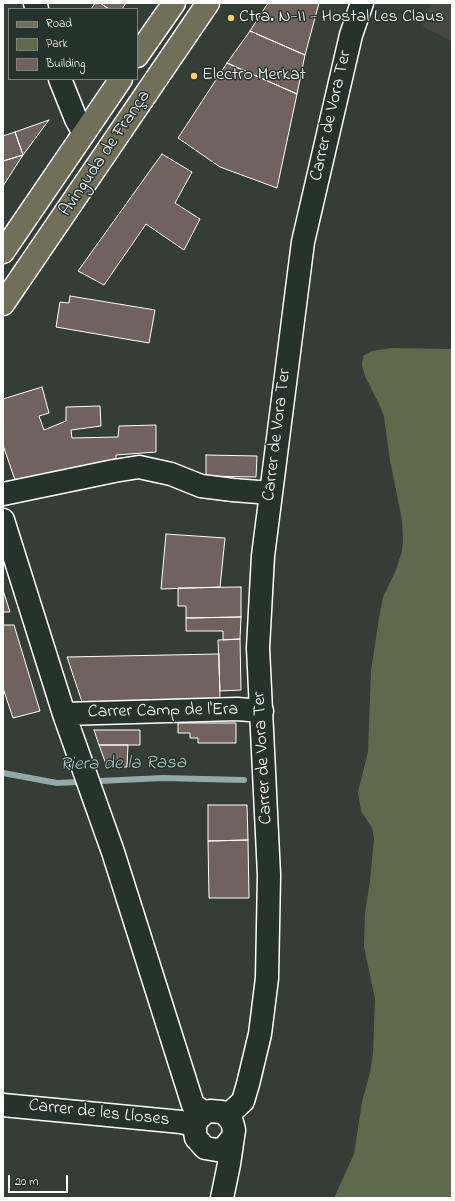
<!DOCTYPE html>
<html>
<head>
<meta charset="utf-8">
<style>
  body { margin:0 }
  #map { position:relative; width:455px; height:1201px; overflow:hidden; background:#353d37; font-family:"Indie Flower",sans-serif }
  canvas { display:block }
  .frame { position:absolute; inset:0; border:4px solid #fff; pointer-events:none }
  .legend { position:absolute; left:8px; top:8px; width:130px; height:72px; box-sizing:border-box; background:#26332d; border:1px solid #7d8581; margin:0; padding:5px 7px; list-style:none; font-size:12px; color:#fff }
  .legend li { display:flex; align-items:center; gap:8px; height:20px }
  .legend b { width:20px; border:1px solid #7d8581 }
  .scale { position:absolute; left:8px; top:1175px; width:60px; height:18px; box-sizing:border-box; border:2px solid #fff; border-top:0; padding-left:5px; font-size:12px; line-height:14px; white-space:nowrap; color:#fff; -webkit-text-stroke:3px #26332d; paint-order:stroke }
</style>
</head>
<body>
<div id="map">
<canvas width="455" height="1201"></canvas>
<div class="frame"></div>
<ul class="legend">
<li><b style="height:5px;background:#716e59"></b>Road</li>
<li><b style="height:11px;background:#5d6b4c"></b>Park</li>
<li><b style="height:11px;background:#70635d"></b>Building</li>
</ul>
<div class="scale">20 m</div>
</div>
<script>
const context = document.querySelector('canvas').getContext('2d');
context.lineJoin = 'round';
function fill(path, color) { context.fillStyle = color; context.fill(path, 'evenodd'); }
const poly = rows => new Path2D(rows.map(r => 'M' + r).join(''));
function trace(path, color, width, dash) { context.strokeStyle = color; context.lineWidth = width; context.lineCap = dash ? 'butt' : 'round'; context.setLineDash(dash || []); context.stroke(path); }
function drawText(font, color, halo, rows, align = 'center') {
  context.font = font + ' "Indie Flower",sans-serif'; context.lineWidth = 3; context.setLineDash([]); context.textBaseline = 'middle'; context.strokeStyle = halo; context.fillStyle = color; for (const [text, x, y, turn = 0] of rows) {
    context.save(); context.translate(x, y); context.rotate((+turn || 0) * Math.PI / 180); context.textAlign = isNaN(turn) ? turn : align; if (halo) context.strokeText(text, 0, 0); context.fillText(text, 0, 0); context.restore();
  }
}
fill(poly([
  [431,3,452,3,452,41,423,27]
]), '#474842');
fill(poly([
  [392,348,452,349,452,1198,334,1198,354,1154,362,1102,370,1073,373,1053,375,999,364,947,365,913,370,881,374,838,372,828,361,811,358,792,368,752,371,671,379,618,383,597,396,570,402,551,403,541,402,520,390,460,384,417,380,406,365,376,362,365,363,356,372,351]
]), '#5d6b4c');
trace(poly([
  [3,773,57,783,163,778,244,780]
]), '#94a9aa', 6);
const building = poly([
  [95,3,100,3,109,9,91,9,95,3],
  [100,3,126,3,122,9,109,9,100,3],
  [268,3,319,3,305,55,250,31,268,3],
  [250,31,305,55,297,94,227,63,250,31],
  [227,63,297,94,277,188,220,167,178,138,227,63],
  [49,120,23,155,15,132,49,120],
  [15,132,23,155,3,161,3,136,15,132],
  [162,154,192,172,175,203,200,219,184,250,146,224,104,285,78,271,162,154],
  [23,155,3,186,3,161,23,155],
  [70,296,155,310,149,343,56,327,60,302,69,303,70,296],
  [42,387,49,413,39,416,44,430,66,421,66,407,100,406,101,426,71,430,72,438,118,437,119,426,156,425,156,452,116,455,116,467,16,483,3,445,3,399,42,387],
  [206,455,257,456,256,477,206,476,206,455],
  [166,534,225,538,220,587,161,589,166,534],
  [241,587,241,617,186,618,186,606,178,606,178,588,241,587],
  [3,590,10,612,3,612,3,590],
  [241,617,240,639,223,640,223,631,186,631,186,618,241,617],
  [3,625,14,625,40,711,13,718,3,688,3,625],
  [240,639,241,690,220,691,218,640,240,639],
  [219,654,220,701,82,702,67,657,219,654],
  [178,723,236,723,236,743,198,743,198,738,190,738,190,733,178,733,178,723],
  [94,730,140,730,140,745,99,745,94,730],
  [99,745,128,745,127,767,107,767,99,745],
  [208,805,247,805,248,840,208,841,208,805],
  [248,840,249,898,209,898,208,841,248,840]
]);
fill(building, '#70635d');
trace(building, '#fff', 1);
const minor = poly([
  [35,3,37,9],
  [60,79,76,119,84,133],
  [3,494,114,471,139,467,171,474,201,486,233,490,271,493],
  [3,520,64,714,113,852,193,1105,205,1113],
  [64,714,237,709,262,711],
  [3,1105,181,1122,195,1126],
  [227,1116,243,1101,248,1084,260,1034,267,978,269,875,258,648,263,556,303,242,351,35,362,3],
  [222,1198,229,1164,234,1130,232,1122,227,1116,222,1112,210,1111,205,1113,198,1119,195,1126,195,1132,196,1138,205,1148,217,1150,224,1148,232,1138]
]);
const major = poly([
  [137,56,174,3],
  [3,252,121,79],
  [3,304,208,3]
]);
trace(minor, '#fff', 25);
trace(major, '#fff', 25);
trace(minor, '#26332d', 22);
trace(major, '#716e59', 22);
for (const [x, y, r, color] of [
  [231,18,4,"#ffd166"],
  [194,76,4,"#ffd166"]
]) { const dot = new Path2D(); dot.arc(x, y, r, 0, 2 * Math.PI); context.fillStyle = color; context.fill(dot); trace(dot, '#26332d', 1.5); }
drawText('18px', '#fff', '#26332d', [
  ["Ctra. N-II - Hostal Les Claus",239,18],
  ["Electro Merkat",202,76]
], 'left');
drawText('18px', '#fff', '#26332d', [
  ["Carrer de Vora Ter",332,116,-77],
  ["Avinguda de França",106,154,-56],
  ["Carrer de Vora Ter",278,435,-83],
  ["Carrer Camp de l'Era",163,712,-1],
  ["Carrer de Vora Ter",264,758,-93],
  ["Carrer de les Lloses",99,1114,6]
]);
drawText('italic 19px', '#aebec0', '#26332d', [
  ["Riera de la Rasa",123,765,-1]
]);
</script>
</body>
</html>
